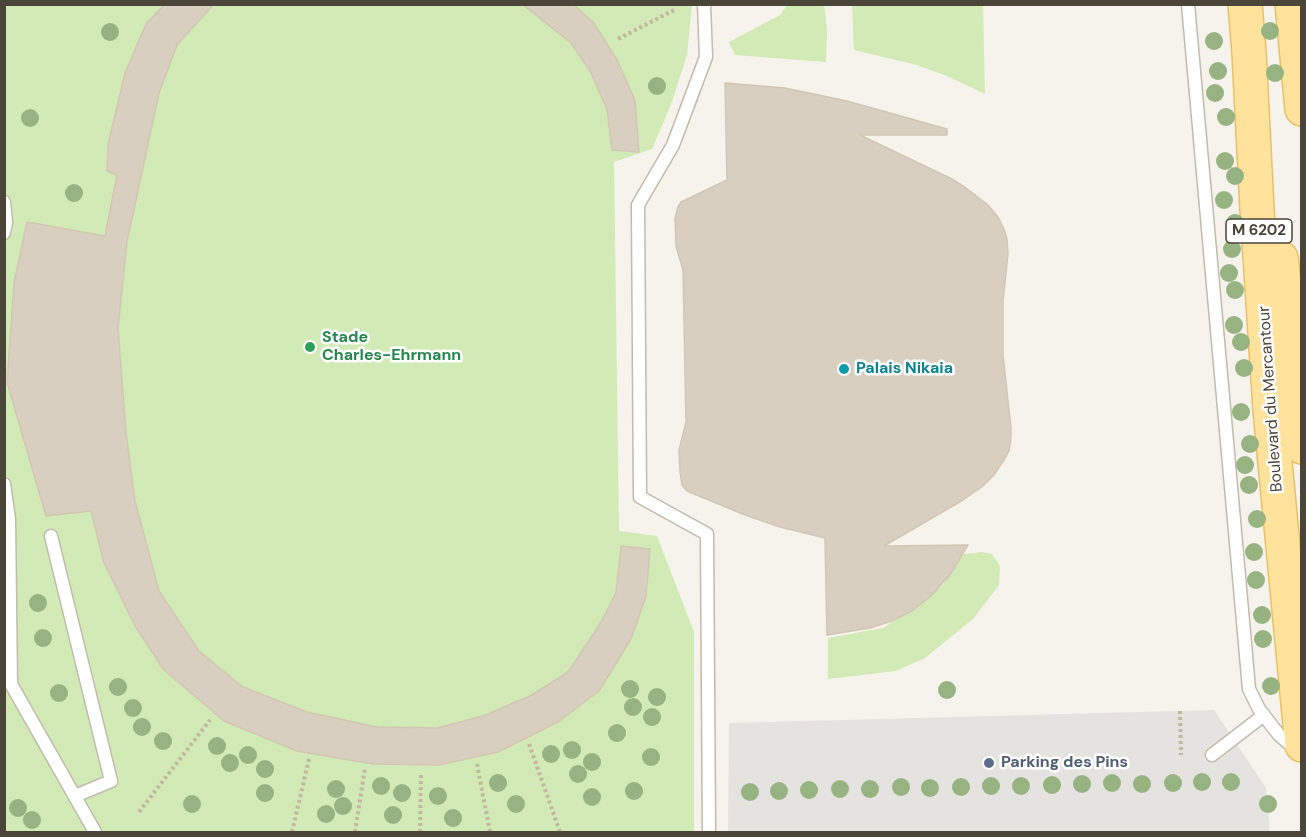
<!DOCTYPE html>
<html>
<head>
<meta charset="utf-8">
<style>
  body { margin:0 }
  #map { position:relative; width:1306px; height:837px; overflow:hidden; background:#f6f3ec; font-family:"DM Sans",sans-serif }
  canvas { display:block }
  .frame { position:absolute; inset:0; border:6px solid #4b4439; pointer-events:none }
</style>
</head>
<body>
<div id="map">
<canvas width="1306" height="837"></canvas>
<div class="frame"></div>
</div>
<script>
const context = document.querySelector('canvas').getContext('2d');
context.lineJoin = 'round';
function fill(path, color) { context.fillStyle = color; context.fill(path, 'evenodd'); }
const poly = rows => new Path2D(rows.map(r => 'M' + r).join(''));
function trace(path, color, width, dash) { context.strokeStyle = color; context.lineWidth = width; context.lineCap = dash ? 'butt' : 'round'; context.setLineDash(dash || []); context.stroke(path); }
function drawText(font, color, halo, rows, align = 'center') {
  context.font = font + ' "DM Sans",sans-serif'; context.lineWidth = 5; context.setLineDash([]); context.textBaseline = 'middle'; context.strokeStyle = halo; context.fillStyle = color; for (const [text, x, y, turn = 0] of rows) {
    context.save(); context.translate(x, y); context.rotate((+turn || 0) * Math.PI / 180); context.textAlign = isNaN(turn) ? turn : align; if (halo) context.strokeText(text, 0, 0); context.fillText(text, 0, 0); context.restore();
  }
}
fill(poly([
  [5,5,692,5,687,55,672,102,652,149,614,162,619,531,657,536,694,632,694,832,5,832],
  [787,5,823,5,825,9,827,32,826,62,735,55,729,42,780,15],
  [852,5,983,5,985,94,947,76,917,65,854,50],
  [982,552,992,554,1000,566,999,585,973,619,925,658,896,671,828,679,828,638,883,628,913,609,943,585,963,554]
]), '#d2eab5');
fill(poly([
  [1214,710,1266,788,1270,832,728,832,729,723]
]), '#e5e3e0');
const building = poly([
  [165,4,214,4,177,45,159,93,127,242,118,328,126,433,135,501,159,591,199,651,243,687,307,712,377,727,437,728,483,716,530,696,568,672,600,624,616,593,621,546,650,549,646,596,631,639,599,691,558,722,498,752,439,765,373,764,297,751,224,721,164,670,135,626,104,563,91,511,46,516,7,382,14,283,27,222,105,236,117,175,107,171,108,145,125,73,146,24,165,4],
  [522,4,573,4,593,22,616,58,635,100,639,152,612,150,607,109,590,71,571,43,522,4],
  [725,83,785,88,847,101,947,129,947,135,860,135,952,179,966,188,988,205,998,217,1004,229,1007,239,1008,254,1003,301,1003,355,1011,428,1011,438,1009,451,1004,460,994,475,983,486,963,500,884,546,968,545,950,575,931,596,913,610,892,621,870,628,827,635,825,538,780,527,745,515,687,491,682,485,680,472,679,450,686,422,683,270,676,246,675,218,678,207,681,202,727,180,725,83]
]);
fill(building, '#d8cfc1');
trace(building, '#d3c7b4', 1.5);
const service = poly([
  [704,4,706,57,673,145,638,205,640,497,707,534,709,832],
  [1188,4,1249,689,1259,709,1279,735,1298,751],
  [4,202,6,222,4,233],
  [4,484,9,519,11,684,95,832],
  [51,536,111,781,75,796],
  [1212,755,1264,715]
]);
const primary = poly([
  [1245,4,1249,52,1257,209,1270,410,1302,745],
  [1292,4,1302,109],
  [1281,258,1290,331,1302,447]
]);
trace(service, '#c2bbae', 15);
trace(primary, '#e6c16a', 36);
trace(poly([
  [618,39,676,9],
  [1180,711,1181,755],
  [529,744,560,832],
  [477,764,490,832],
  [139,812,210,720],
  [292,832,309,759],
  [355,832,365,768],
  [420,832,421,772]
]), '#c4b79f', 4, [3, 3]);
trace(service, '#fff', 12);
trace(primary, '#ffe39c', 33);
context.fillStyle = '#97b381';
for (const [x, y] of [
  [1270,31],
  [110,32],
  [1214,41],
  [1218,71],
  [1275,73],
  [657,86],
  [1215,93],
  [1226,117],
  [30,118],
  [1225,161],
  [1235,176],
  [74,193],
  [1224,200],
  [1235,223],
  [1232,249],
  [1229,273],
  [1235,290],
  [1234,325],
  [1241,342],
  [1244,368],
  [1241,412],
  [1250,444],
  [1245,465],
  [1249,485],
  [1257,519],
  [1254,552],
  [1256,580],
  [38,603],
  [1262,615],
  [43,638],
  [1263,639],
  [1271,686],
  [118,687],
  [630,689],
  [947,690],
  [59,693],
  [657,697],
  [633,707],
  [133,708],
  [652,717],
  [142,727],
  [617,733],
  [163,741],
  [217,746],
  [572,750],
  [551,754],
  [248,755],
  [651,757],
  [592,762],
  [230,763],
  [265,769],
  [578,774],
  [1202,782],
  [1231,782],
  [498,783],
  [1112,783],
  [1173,783],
  [1082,784],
  [1142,784],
  [1052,785],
  [381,786],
  [991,786],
  [1021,786],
  [901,787],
  [961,787],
  [930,788],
  [336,789],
  [840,789],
  [870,789],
  [809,790],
  [634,791],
  [779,791],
  [750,792],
  [265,793],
  [402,793],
  [438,796],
  [592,797],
  [192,804],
  [516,804],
  [1268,804],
  [343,806],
  [18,808],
  [326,814],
  [393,815],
  [453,818],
  [32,820]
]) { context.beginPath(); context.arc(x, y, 9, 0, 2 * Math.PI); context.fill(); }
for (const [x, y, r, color] of [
  [310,347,6,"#2e9e5b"],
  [844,369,6,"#0f9aa8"],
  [989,763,6,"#5c6f8a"]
]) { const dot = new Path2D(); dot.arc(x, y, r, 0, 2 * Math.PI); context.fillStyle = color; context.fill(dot); trace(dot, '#fff', 2); }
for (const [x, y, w] of [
  [1259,231,66]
]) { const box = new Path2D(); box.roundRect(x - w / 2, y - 12, w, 24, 4.5); context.fillStyle = '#fff'; context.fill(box); trace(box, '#4b4439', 1.5); }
drawText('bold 15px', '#4b4439', null, [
  ["M 6202",1259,231]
]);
drawText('bold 16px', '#27864d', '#fff', [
  ["Stade",322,338],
  ["Charles-Ehrmann",322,356]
], 'left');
drawText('bold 16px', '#0d838f', '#fff', [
  ["Palais Nikaia",856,369]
], 'left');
drawText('16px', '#4b4439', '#fff', [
  ["Boulevard du Mercantour",1271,399,-94]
]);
drawText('bold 16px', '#4e5e75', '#fff', [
  ["Parking des Pins",1001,763]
], 'left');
</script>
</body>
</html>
